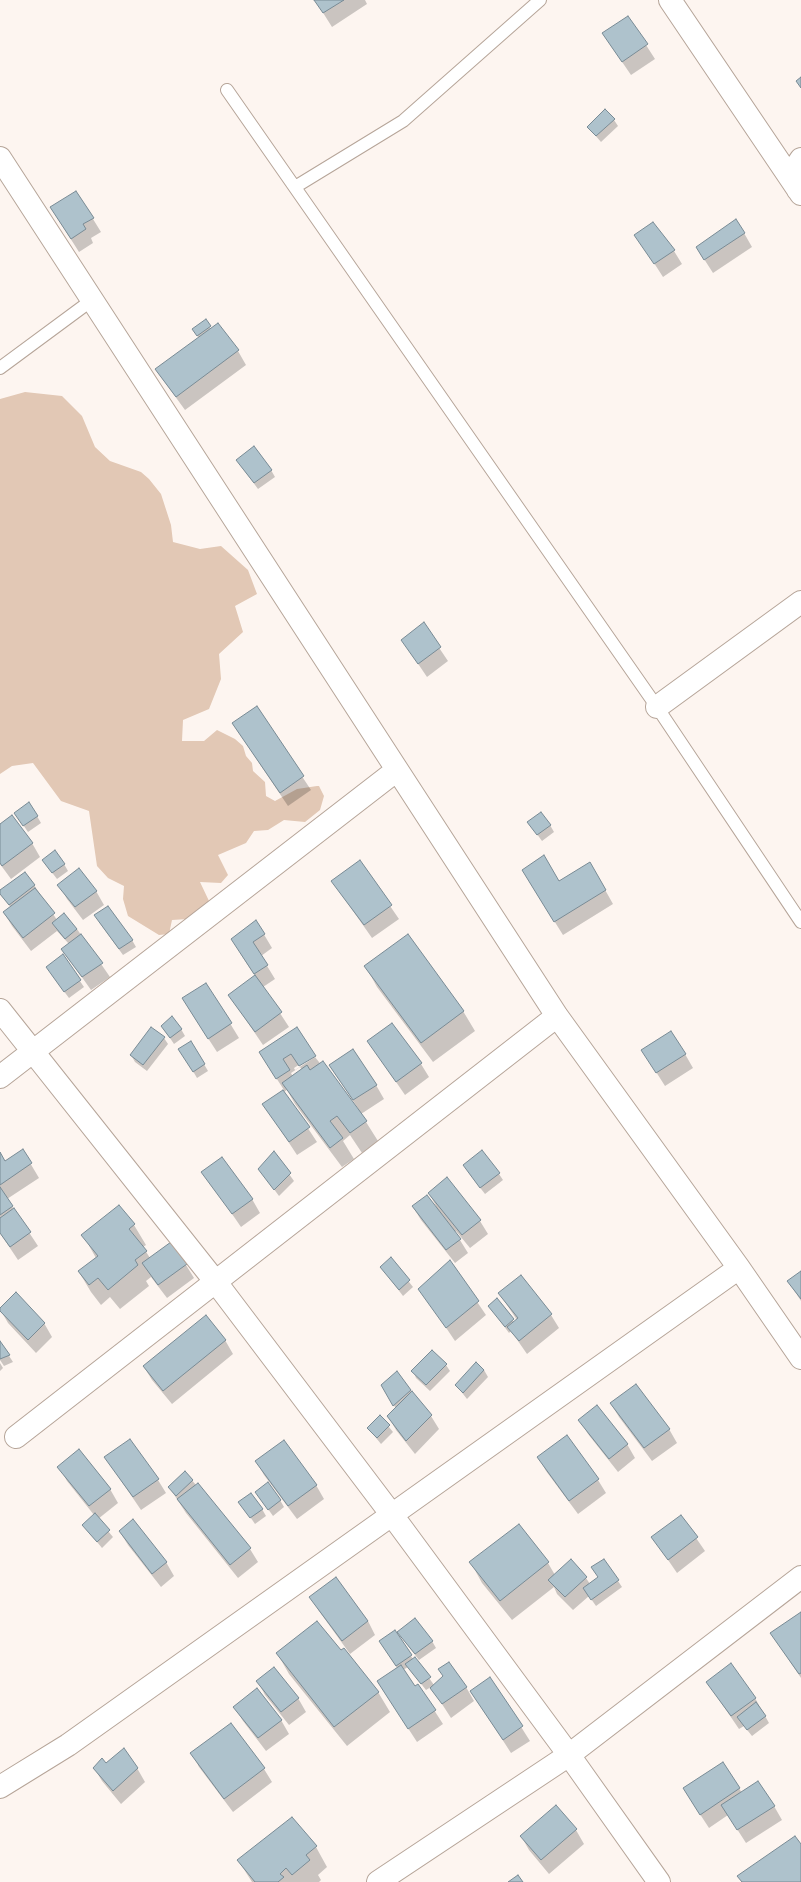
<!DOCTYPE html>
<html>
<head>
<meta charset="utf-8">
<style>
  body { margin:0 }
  canvas { display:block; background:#fdf5f0 }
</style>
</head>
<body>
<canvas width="801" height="1882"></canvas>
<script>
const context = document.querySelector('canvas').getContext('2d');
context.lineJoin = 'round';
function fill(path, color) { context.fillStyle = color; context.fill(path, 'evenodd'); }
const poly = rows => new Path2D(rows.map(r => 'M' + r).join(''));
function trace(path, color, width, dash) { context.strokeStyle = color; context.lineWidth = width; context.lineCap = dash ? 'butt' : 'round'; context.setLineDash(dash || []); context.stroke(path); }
fill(poly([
  [25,392,62,396,82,416,95,447,110,461,141,472,149,479,161,494,171,525,173,542,200,549,221,546,248,570,257,594,235,606,243,632,219,654,221,679,209,709,183,720,182,741,204,741,217,730,235,739,243,746,246,756,252,763,253,771,265,782,266,796,275,801,297,789,317,786,319,786,324,796,320,810,305,822,284,820,268,830,254,831,246,843,218,855,228,875,221,883,200,882,209,901,204,918,172,920,169,934,159,935,128,916,123,899,124,886,108,878,97,866,89,811,61,801,33,763,12,766,0,774,0,399]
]), '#e2c8b5');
fill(poly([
  [315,0,365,0,367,4,332,27],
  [628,17,655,59,631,75,603,34],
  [614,120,618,126,601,142,588,127],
  [51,208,93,219,101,232,91,238,93,243,79,252],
  [653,223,674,251,682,264,663,277,636,235],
  [744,233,752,247,713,273,697,248],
  [206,321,211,329,238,351,246,365,185,410,156,370,199,338,193,329],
  [241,466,271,470,275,477,258,489],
  [423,624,448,661,427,677,402,640],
  [256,707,311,790,288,806,233,724],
  [37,816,41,823,28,832,19,819],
  [528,822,550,825,554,832,542,841],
  [0,825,32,843,40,857,11,879,0,864],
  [359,861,399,919,372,938,332,881],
  [590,863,613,904,563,935,531,884,559,882],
  [64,864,68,871,57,879,47,866],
  [34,885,57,920,64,915,77,929,110,977,91,990,62,949,69,944,57,931,31,951,12,926,4,913,11,908,0,892],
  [59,885,96,891,104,905,83,920,67,899],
  [256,921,272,948,261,956,275,979,263,987,289,1027,263,1045,229,995,255,976,240,953],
  [99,922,132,940,136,947,123,955],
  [63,956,84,987,69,998,51,974],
  [366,967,463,1011,475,1031,433,1062,377,987],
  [206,984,239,1038,217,1052,191,1012],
  [162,1026,181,1029,185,1036,174,1044],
  [297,1029,314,1055,294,1068,295,1070,315,1057,358,1111,359,1110,339,1079,376,1085,384,1099,361,1114,378,1141,362,1153,350,1135,343,1141,354,1159,342,1167,295,1104,287,1090,284,1092,317,1142,297,1155,264,1105,284,1090,260,1053],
  [300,1067,302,1070,293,1077,291,1073],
  [164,1038,168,1044,147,1071,135,1062,131,1055],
  [368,1041,421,1064,429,1077,405,1095],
  [191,1042,208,1071,197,1078,180,1049],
  [685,1054,693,1068,665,1086,651,1064],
  [23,1151,39,1178,7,1199,38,1246,18,1260,0,1233,0,1154,5,1162],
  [274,1153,294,1181,279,1196,259,1169],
  [203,1172,252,1199,260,1213,241,1227],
  [468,1172,499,1174,503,1180,485,1194],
  [447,1178,480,1221,488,1234,470,1248,456,1231,455,1232,468,1253,455,1263,421,1220,413,1207,436,1206,429,1193],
  [134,1225,146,1245,143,1247,150,1258,186,1265,194,1278,167,1298,151,1277,146,1281,149,1286,120,1309,110,1297,101,1305,91,1292,79,1272,96,1258,83,1235],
  [391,1259,413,1287,403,1296,381,1267],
  [450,1262,486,1315,455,1341,420,1289],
  [801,1272,801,1301,788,1281],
  [499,1293,551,1315,559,1328,527,1354,511,1331,509,1333,489,1306,515,1322,517,1320],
  [0,1309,44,1323,52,1337,36,1353,8,1323],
  [225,1340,233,1354,172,1404,152,1380,144,1367],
  [0,1342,13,1362,4,1366,0,1360],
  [0,1363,3,1368,0,1371],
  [446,1365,450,1371,430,1391,416,1378,413,1371],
  [484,1370,488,1377,467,1399,456,1385],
  [383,1385,410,1390,431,1416,439,1429,415,1454,396,1430,388,1416,396,1409],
  [611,1404,669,1429,677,1443,652,1461,619,1417],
  [380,1416,393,1432,381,1444,368,1428],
  [580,1420,627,1444,635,1458,618,1472,588,1434],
  [105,1457,158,1480,166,1493,141,1510],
  [539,1458,598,1480,606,1493,578,1514,546,1471],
  [256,1461,316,1485,324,1499,297,1519,264,1475],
  [59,1467,110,1489,118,1503,98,1519,113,1537,102,1548,83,1525,94,1515,67,1481],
  [185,1472,250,1549,258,1562,238,1578,186,1513,169,1487],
  [256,1492,280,1500,284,1507,273,1516],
  [244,1508,262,1509,266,1516,255,1524],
  [681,1516,705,1551,677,1573,653,1538],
  [120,1532,166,1562,174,1576,161,1587,128,1545],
  [604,1560,622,1587,596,1606,589,1596,573,1610,557,1594,554,1587,512,1620,482,1583,471,1563,548,1563,555,1575,586,1578,590,1584,599,1578],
  [336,1579,368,1621,375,1635,350,1654,319,1611,311,1597],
  [801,1613,801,1678,771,1633],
  [395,1632,413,1659,415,1658,434,1685,466,1687,474,1701,451,1718,431,1687,426,1690,408,1667,403,1670,415,1687,418,1685,443,1724,417,1742,378,1682,397,1668,380,1642],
  [402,1638,432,1641,436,1648,419,1660],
  [341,1652,378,1692,390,1712,347,1746,289,1674,277,1653],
  [490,1678,530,1741,511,1753,471,1691],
  [258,1682,298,1698,306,1712,289,1725,265,1695],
  [707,1682,755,1698,769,1723,752,1736,744,1726,739,1729],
  [235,1708,281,1720,289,1734,266,1751,243,1721],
  [231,1724,264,1769,272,1782,233,1812,199,1767,192,1754],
  [723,1763,742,1793,774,1806,782,1820,746,1843,728,1815,709,1828,692,1802],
  [106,1764,137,1768,145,1782,121,1804,102,1781,94,1768],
  [556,1807,576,1830,584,1844,549,1874,529,1850,521,1836],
  [316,1847,327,1867,318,1875,321,1880,319,1882,252,1882,238,1860]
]), '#0003');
const building = poly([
  [314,0,344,0,323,13,314,0],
  [628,16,648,44,622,62,602,33,628,16],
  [801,77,801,88,796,81,801,77],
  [605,109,615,119,596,136,587,127,605,109],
  [76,191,94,218,83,224,86,229,71,239,50,207,76,191],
  [736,219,745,233,704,260,696,247,736,219],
  [653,222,675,250,654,264,634,235,653,222],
  [206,319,211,326,197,336,192,329,206,319],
  [218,323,239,350,176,397,155,369,218,323],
  [254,446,272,470,254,483,236,460,254,446],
  [424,622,441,647,418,664,401,640,424,622],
  [257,706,304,776,280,793,232,723,257,706],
  [29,802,38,816,23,826,14,813,29,802],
  [541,812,551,825,537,835,527,822,541,812],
  [12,815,33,843,2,866,0,863,0,824,12,815],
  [55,850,65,864,52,873,42,860,55,850],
  [544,855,559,881,590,862,606,890,554,922,522,870,544,855],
  [360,860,392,905,364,925,331,881,360,860],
  [79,868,97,891,75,907,57,885,79,868],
  [25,872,35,885,9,905,0,894,0,890,25,872],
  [35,888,55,913,23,938,3,912,35,888],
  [108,906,133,940,119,949,94,915,108,906],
  [64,913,77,929,65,939,52,923,64,913],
  [256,920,265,934,253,942,268,965,254,974,231,939,256,920],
  [81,934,103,963,82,977,61,949,81,934],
  [408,934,464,1011,421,1043,364,966,408,934],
  [63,954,81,980,64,992,46,967,63,954],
  [255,975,282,1012,255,1032,228,995,255,975],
  [206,983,232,1023,208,1039,182,998,206,983],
  [172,1016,182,1029,170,1038,161,1026,172,1016],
  [392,1023,422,1063,396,1082,367,1041,392,1023],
  [151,1027,165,1037,143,1065,130,1055,151,1027],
  [297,1027,316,1056,299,1066,291,1054,283,1059,290,1070,276,1079,259,1052,297,1027],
  [671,1031,686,1054,656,1073,641,1050,671,1031],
  [191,1041,205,1064,193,1072,178,1049,191,1041],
  [353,1049,377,1085,353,1100,329,1065,353,1049],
  [323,1061,367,1121,350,1133,337,1116,330,1121,343,1138,330,1148,282,1083,307,1065,310,1070,323,1061],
  [283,1090,310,1127,289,1142,262,1104,283,1090],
  [23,1149,32,1163,0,1185,0,1152,5,1161,23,1149],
  [482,1150,500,1173,480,1188,463,1165,482,1150],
  [274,1151,291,1173,274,1190,258,1169,274,1151],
  [222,1157,253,1199,232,1214,201,1172,222,1157],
  [447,1177,481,1220,462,1235,428,1193,447,1177],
  [0,1187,13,1206,0,1215,0,1187],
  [427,1195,461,1239,446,1250,412,1206,427,1195],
  [119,1205,135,1224,129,1229,147,1251,135,1260,138,1265,108,1290,98,1278,89,1285,78,1271,98,1256,81,1235,119,1205],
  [14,1208,31,1232,10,1247,0,1233,0,1218,14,1208],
  [171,1242,187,1264,158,1285,142,1263,171,1242],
  [391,1257,410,1280,399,1290,380,1267,391,1257],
  [450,1260,479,1301,446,1328,418,1289,450,1260],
  [801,1271,801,1299,787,1281,801,1271],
  [521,1275,552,1314,519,1341,507,1327,518,1318,498,1293,521,1275],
  [16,1292,45,1323,28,1340,0,1311,0,1308,16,1292],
  [497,1298,514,1319,505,1327,488,1306,497,1298],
  [206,1315,226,1340,163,1391,143,1366,206,1315],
  [0,1341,10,1355,0,1359,0,1341],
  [432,1350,447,1364,426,1385,411,1371,432,1350],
  [476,1362,484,1370,463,1393,455,1385,476,1362],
  [397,1371,411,1390,393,1406,381,1385,397,1371],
  [636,1384,670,1429,644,1448,610,1403,636,1384],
  [412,1391,432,1415,406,1441,387,1416,412,1391],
  [597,1405,628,1444,609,1459,578,1420,597,1405],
  [380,1415,390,1425,377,1438,367,1428,380,1415],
  [567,1435,599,1479,569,1501,537,1457,567,1435],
  [130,1439,159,1479,133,1497,104,1457,130,1439],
  [284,1440,317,1485,288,1506,255,1461,284,1440],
  [79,1449,111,1489,89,1506,57,1467,79,1449],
  [185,1471,193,1480,176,1496,168,1487,185,1471],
  [268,1482,281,1500,268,1510,255,1492,268,1482],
  [198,1483,251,1548,230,1565,177,1499,198,1483],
  [251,1493,263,1509,250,1518,238,1502,251,1493],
  [95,1513,110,1530,97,1542,82,1525,95,1513],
  [681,1515,698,1537,668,1560,651,1537,681,1515],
  [133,1519,167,1562,152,1574,119,1531,133,1519],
  [519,1524,549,1562,500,1601,469,1562,519,1524],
  [571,1559,587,1577,565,1597,548,1580,571,1559],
  [604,1559,619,1580,591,1600,583,1588,598,1577,591,1567,604,1559],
  [336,1577,368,1621,342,1641,309,1597,336,1577],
  [801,1612,801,1673,799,1674,770,1633,801,1612],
  [415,1618,433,1641,415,1654,397,1632,415,1618],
  [317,1621,341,1650,344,1648,379,1692,334,1727,276,1653,317,1621],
  [395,1630,412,1655,396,1666,379,1641,395,1630],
  [415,1657,431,1677,421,1684,405,1664,415,1657],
  [449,1662,467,1687,442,1704,430,1688,443,1676,438,1669,449,1662],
  [731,1663,756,1698,731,1716,706,1682,731,1663],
  [401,1665,415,1686,418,1684,436,1710,408,1729,377,1681,401,1665],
  [274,1667,299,1698,281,1712,256,1681,274,1667],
  [490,1677,523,1726,503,1740,470,1691,490,1677],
  [257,1688,282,1720,258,1738,233,1707,257,1688],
  [756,1702,766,1716,747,1730,737,1717,756,1702],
  [231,1723,265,1768,224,1799,190,1753,231,1723],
  [124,1748,138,1768,113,1791,93,1768,102,1758,106,1763,124,1748],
  [723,1762,740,1788,700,1815,683,1788,723,1762],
  [758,1781,775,1806,737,1830,721,1805,758,1781],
  [556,1805,577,1829,541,1860,520,1836,556,1805],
  [292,1817,317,1846,306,1855,310,1860,292,1875,286,1868,280,1874,284,1877,278,1882,255,1882,237,1860,292,1817],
  [795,1836,801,1844,801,1882,742,1882,737,1876,795,1836],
  [518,1875,523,1882,508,1882,518,1875]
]);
fill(building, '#aec2cc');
trace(building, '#798b95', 1);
const lane = poly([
  [227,90,657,707,801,922],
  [295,187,403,121,540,0],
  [0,368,92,300]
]);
const street = poly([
  [670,0,801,194],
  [0,158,557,1016,739,1268,801,1358],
  [798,190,797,165,801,159],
  [657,707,801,602],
  [0,1010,215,1281,392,1515,569,1755,659,1882],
  [0,1077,397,770],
  [16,1437,557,1016],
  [0,1787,68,1745,739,1268],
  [378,1882,569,1755,801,1577]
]);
trace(lane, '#b6a599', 14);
trace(street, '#b6a599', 24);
trace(lane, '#fff', 12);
trace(street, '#fff', 22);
</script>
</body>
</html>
